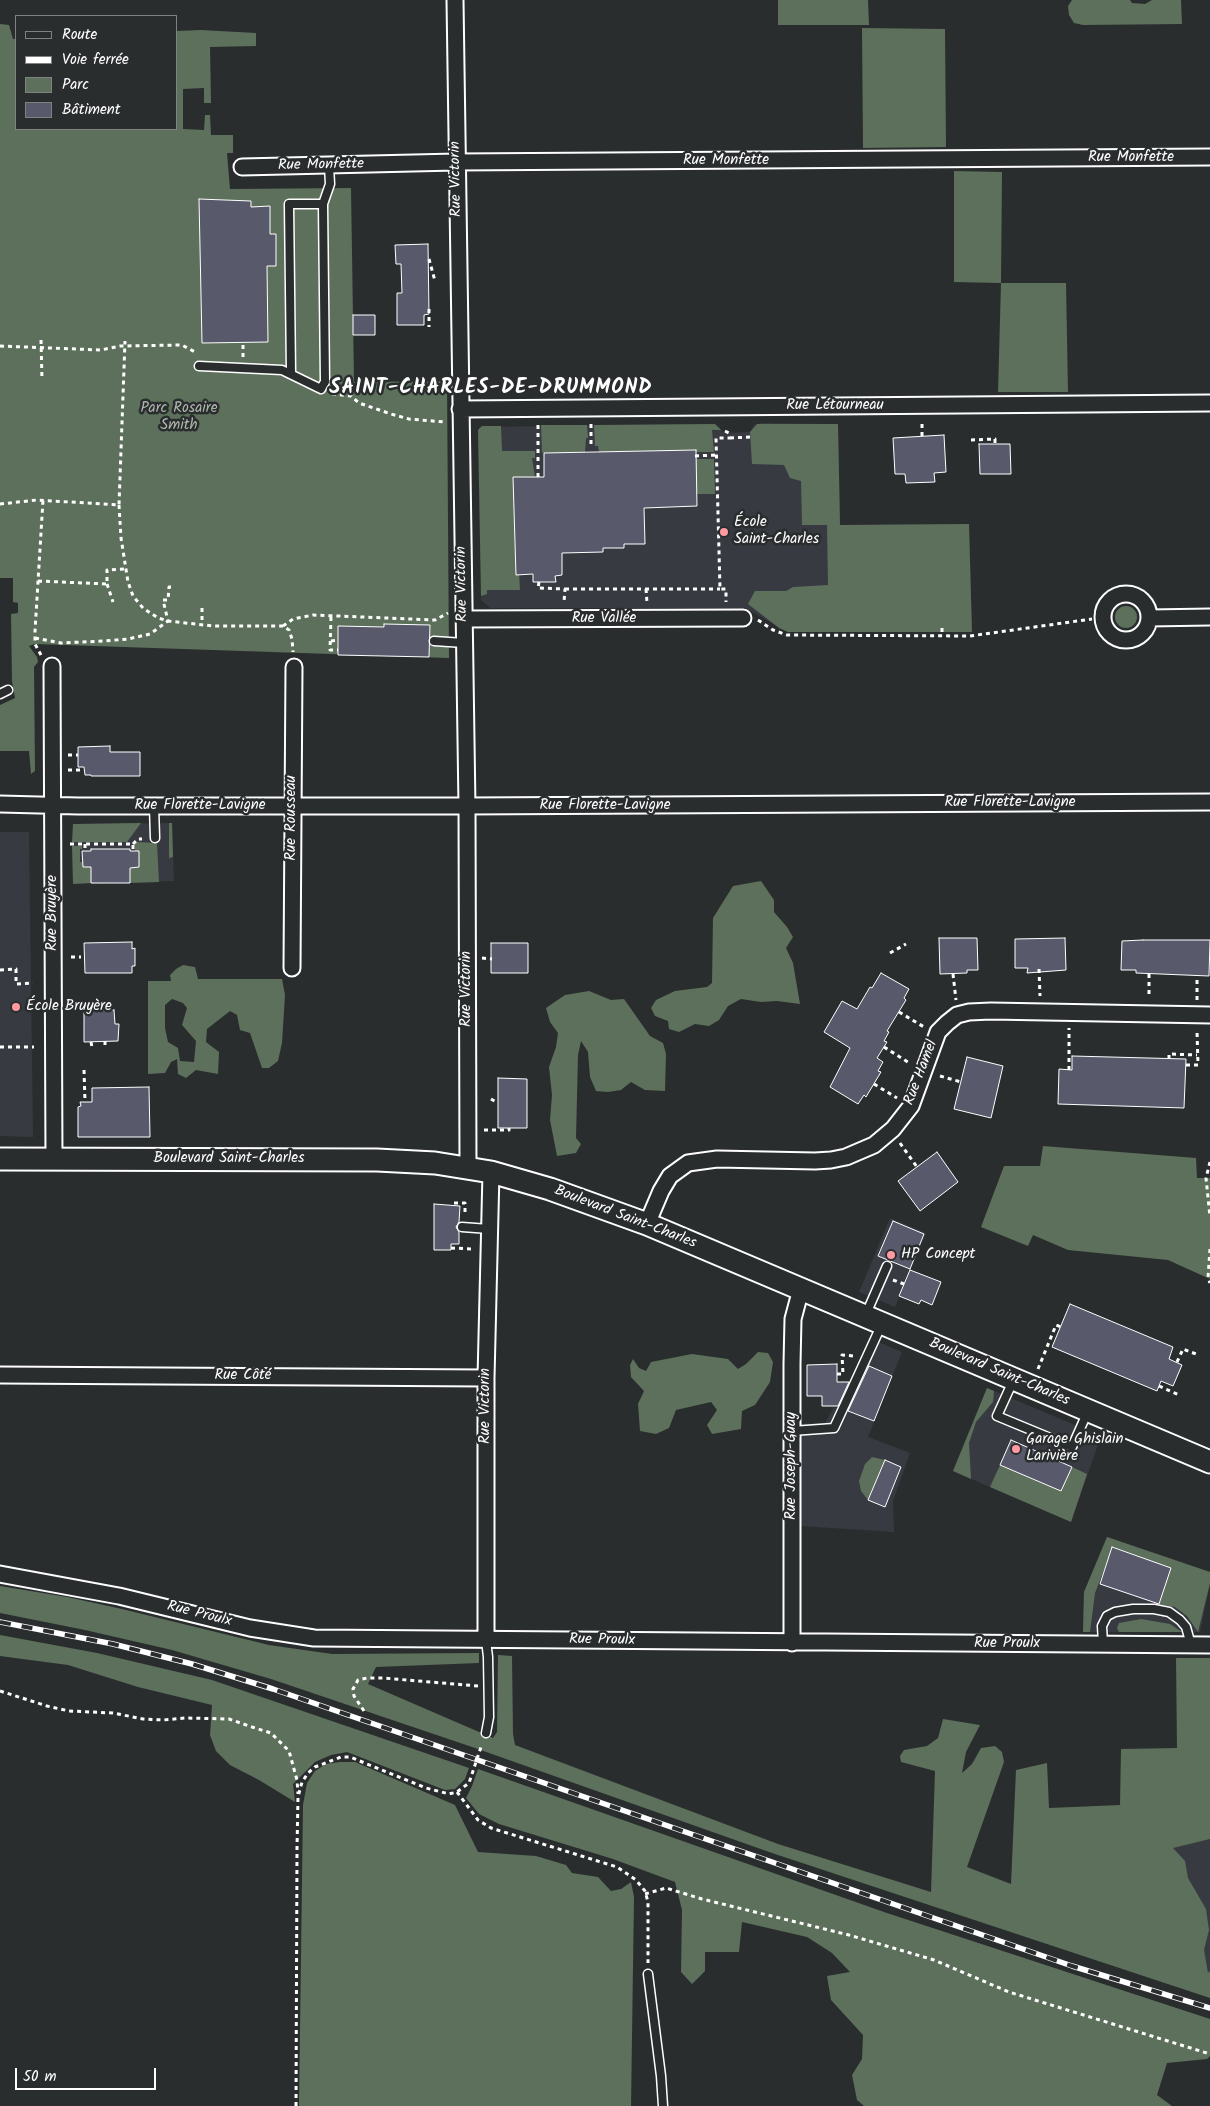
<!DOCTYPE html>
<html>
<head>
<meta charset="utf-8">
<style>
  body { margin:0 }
  #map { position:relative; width:1210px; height:2106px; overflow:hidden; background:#2a2d2e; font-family:Kalam,sans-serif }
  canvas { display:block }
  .legend { position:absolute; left:15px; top:15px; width:162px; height:115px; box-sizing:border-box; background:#2a2d2e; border:1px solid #7f8182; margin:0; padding:6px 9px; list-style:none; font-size:15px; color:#fff }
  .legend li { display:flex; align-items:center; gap:10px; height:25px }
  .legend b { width:25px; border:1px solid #7f8182 }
  .scale { position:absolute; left:15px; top:2068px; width:141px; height:22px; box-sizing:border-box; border:2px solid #fff; border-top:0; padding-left:6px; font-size:15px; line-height:18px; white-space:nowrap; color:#fff; -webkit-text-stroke:4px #2a2d2e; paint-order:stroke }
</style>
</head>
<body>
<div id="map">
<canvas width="1210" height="2106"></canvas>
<ul class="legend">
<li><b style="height:6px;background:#2a2d2e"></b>Route</li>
<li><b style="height:6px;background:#fff"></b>Voie ferrée</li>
<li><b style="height:14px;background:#5c705b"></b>Parc</li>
<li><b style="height:14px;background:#585a6c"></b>Bâtiment</li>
</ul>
<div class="scale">50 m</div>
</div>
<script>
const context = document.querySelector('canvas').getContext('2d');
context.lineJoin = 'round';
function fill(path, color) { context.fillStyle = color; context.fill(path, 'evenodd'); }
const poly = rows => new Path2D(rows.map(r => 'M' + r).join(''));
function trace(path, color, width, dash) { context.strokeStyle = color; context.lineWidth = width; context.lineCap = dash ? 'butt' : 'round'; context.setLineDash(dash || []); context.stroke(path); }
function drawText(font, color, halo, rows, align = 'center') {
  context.font = font + ' Kalam,sans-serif'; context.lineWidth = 5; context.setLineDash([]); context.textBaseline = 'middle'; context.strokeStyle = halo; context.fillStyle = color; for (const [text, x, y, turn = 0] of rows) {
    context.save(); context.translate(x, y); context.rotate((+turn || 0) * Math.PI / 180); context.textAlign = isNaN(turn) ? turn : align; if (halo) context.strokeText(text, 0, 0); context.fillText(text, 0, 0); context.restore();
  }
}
fill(poly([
  [762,423,838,424,840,525,969,524,972,632,788,632,745,608,490,608,481,600,479,427,710,424,718,426,724,433,750,432,754,425],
  [172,823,174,881,73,884,73,824],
  [0,832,29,832,33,1137,0,1136],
  [890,1218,926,1233,895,1307,859,1292],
  [869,1338,902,1352,868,1437,910,1453,893,1501,894,1532,800,1526,800,1424,825,1423,834,1407,839,1409],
  [987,1388,1101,1436,1071,1522,953,1471],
  [1107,1537,1210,1572,1210,1585,1200,1632,1083,1632,1084,1592],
  [1210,1839,1210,1983,1172,1847]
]), '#383a41');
fill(poly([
  [778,0,868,0,869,25,778,25],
  [1072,0,1130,0,1132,3,1145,4,1152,0,1181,0,1182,24,1083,25,1074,23,1069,15,1068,6],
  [0,24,9,25,13,39,16,39,16,129,176,129,176,31,201,30,256,33,256,46,210,47,211,103,204,103,204,88,183,89,183,129,204,130,205,115,210,115,211,135,233,135,233,153,227,153,230,189,351,188,354,382,447,381,449,658,35,644,29,646,37,657,38,662,34,667,35,771,31,774,29,751,0,751,0,705,15,698,12,681,11,614,18,613,18,603,13,602,13,578,0,578],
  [862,28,945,29,946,147,863,148],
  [954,171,1002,172,1001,283,1066,283,1068,392,998,392,1001,283,954,282],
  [715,424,721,430,712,430,714,452,695,452,695,450,599,452,598,446,595,446,594,425],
  [757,424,838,424,840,525,969,524,972,632,788,632,779,628,748,604,755,591,786,591,793,587,828,585,827,525,802,525,801,481,790,478,784,465,752,464,750,432],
  [541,425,587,425,588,438,586,438,585,452,542,453],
  [482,426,501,426,502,451,535,451,535,458,532,458,535,477,514,477,520,590,487,590,487,594,481,596,478,430],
  [695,459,714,459,715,494,696,494],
  '1115 617a11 11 0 1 1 22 0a11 11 0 1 1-22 0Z',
  [141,823,127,842,72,842,73,824],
  [169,823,172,823,173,857,169,858],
  [135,842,157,843,159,882,130,883,130,868,139,867,139,851,135,851],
  [72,846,82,846,82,849,80,849,80,862,83,862,83,867,91,867,91,883,73,884],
  [761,881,774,900,774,912,787,927,793,937,786,948,793,963,800,1004,777,1001,761,1002,741,999,728,1006,719,1020,709,1026,695,1024,679,1032,669,1029,668,1021,655,1016,651,1008,656,1000,675,991,707,987,712,983,713,918,733,886],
  [183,965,195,967,198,979,282,979,285,995,282,1043,278,1061,269,1068,262,1068,250,1033,240,1030,237,1015,230,1011,207,1029,206,1042,219,1052,218,1074,196,1070,186,1078,178,1074,177,1059,171,1062,165,1073,148,1074,148,981,171,981,170,975,176,969],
  [172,999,183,1003,187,1008,182,1025,196,1041,194,1062,180,1061,178,1048,168,1042,165,1028,165,1005],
  [589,991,611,1000,624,999,650,1036,663,1043,666,1054,665,1091,645,1090,631,1082,621,1090,608,1092,596,1091,590,1077,588,1052,581,1041,578,1055,576,1138,581,1144,576,1153,557,1156,550,1120,552,1095,549,1067,556,1047,558,1033,550,1022,546,1008,565,995],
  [1043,1146,1196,1158,1197,1178,1210,1178,1210,1279,1168,1260,1068,1250,1033,1235,1028,1246,981,1227,1004,1166,1040,1166],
  [758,1352,768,1353,773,1362,770,1382,755,1405,742,1411,741,1429,712,1434,707,1425,717,1410,711,1402,676,1410,669,1428,656,1434,640,1431,638,1404,644,1391,631,1377,630,1365,633,1359,639,1368,646,1371,651,1362,692,1354,728,1359,738,1369,746,1364],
  [987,1388,994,1391,993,1402,976,1422,969,1443,971,1479,953,1471],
  [872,1457,885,1460,868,1500,861,1491,859,1481,865,1464],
  [1000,1465,1061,1491,1072,1467,1087,1474,1071,1522,990,1487],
  [1107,1537,1210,1572,1210,1583,1198,1632,1187,1616,1175,1607,1159,1604,1171,1568,1113,1547,1095,1593,1090,1632,1083,1632,1084,1592],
  [0,1586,67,1597,122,1609,269,1645,332,1654,479,1653,479,1663,376,1667,368,1684,493,1738,497,1732,498,1655,512,1656,513,1734,515,1745,778,1844,931,1892,935,1771,901,1762,900,1756,904,1750,927,1746,938,1738,943,1719,980,1725,966,1752,962,1773,972,1764,981,1748,995,1746,1002,1752,1004,1762,967,1867,1011,1884,1016,1770,1047,1763,1049,1808,1120,1805,1121,1749,1177,1748,1176,1658,1210,1658,1210,1839,1173,1848,1185,1861,1188,1878,1206,1909,1209,1930,1204,1950,1208,1973,1210,1971,1210,1998,772,1853,475,1748,271,1679,172,1650,85,1630,0,1613],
  [1141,1619,1170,1624,1182,1632,1119,1632,1117,1628,1119,1623],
  [0,1635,97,1653,212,1680,469,1768,465,1779,455,1789,445,1790,347,1752,331,1755,315,1762,293,1784,295,1802,259,1780,230,1765,216,1751,210,1735,212,1705,138,1687,68,1665,0,1656],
  [340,1762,355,1762,455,1805,478,1852,536,1856,566,1865,572,1873,598,1877,611,1891,621,1889,631,1882,634,1897,631,2106,299,2106,303,1805,307,1783,315,1771,326,1764],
  [478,1769,887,1913,1210,2019,1210,2056,1207,2059,1167,2063,1157,2095,1172,2106,864,2106,857,2100,852,2075,862,2059,863,2035,831,2000,827,1976,850,1972,832,1953,807,1937,742,1922,739,1952,705,1952,705,1971,692,1984,681,1972,682,1910,675,1882,613,1859,499,1824,479,1814,466,1798,472,1786]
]), '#5c705b');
const building = poly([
  [199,199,251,201,251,207,270,206,270,234,276,234,276,266,267,266,268,342,202,343,199,199],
  [428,244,429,314,424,315,424,325,397,325,397,293,402,293,401,264,396,264,395,245,428,244],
  [353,315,375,315,375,335,353,335,353,315],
  [944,435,946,472,934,473,935,482,906,483,905,474,895,474,893,438,944,435],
  [979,444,1010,444,1011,474,980,474,979,444],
  [696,450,697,506,644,508,645,544,624,544,624,548,603,548,603,552,562,553,562,575,555,576,556,582,533,582,533,574,516,575,513,477,544,477,544,453,696,450],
  [384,624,430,625,429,657,338,655,338,626,384,627,384,624],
  [110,746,110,752,140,752,140,776,91,776,91,775,85,775,84,767,78,767,78,747,110,746],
  [91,849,130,849,130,851,139,851,139,867,130,868,130,883,91,883,91,867,83,867,82,851,91,851,91,849],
  [939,938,977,938,978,970,967,970,967,973,940,974,939,938],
  [1065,938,1066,970,1027,973,1028,968,1015,968,1015,939,1065,938],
  [1143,940,1210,940,1209,976,1136,973,1136,970,1121,970,1122,941,1143,940],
  [132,942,132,949,135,948,135,966,132,966,132,973,85,973,84,943,132,942],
  [491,943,528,943,528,973,491,973,491,943],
  [881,973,909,989,904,998,906,1000,887,1031,889,1032,884,1041,887,1042,877,1058,883,1062,878,1071,881,1072,866,1097,864,1095,858,1104,830,1087,850,1048,824,1032,842,1001,857,1009,870,987,872,988,881,973],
  [114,1010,115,1024,119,1024,118,1041,84,1042,84,1011,114,1010],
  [1072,1056,1186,1059,1184,1108,1058,1104,1059,1069,1072,1070,1072,1056],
  [967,1057,1003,1066,991,1118,954,1109,967,1057],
  [498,1078,527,1079,527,1128,498,1128,498,1078],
  [149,1087,150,1137,78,1137,78,1107,81,1106,80,1102,92,1102,92,1088,149,1087],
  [937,1152,958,1182,920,1211,898,1181,937,1152],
  [434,1204,460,1206,459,1222,456,1227,459,1232,459,1244,451,1244,451,1250,434,1250,434,1204],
  [893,1221,924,1234,910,1269,878,1256,893,1221],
  [910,1270,941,1282,932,1305,921,1300,919,1304,899,1296,910,1270],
  [1070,1304,1173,1347,1169,1359,1182,1365,1173,1386,1161,1381,1157,1391,1052,1347,1070,1304],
  [837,1364,837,1382,849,1382,838,1406,822,1406,822,1396,807,1396,807,1365,837,1364],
  [869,1366,892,1376,874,1421,848,1411,869,1366],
  [1011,1440,1072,1467,1061,1491,1000,1465,1011,1440],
  [885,1460,901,1467,885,1507,868,1500,885,1460],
  [1112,1547,1171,1568,1159,1604,1100,1584,1112,1547]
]);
fill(building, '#585a6c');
trace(building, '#fff', 1);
const lane = poly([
  [199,366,282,370,321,389,323,385,325,382,323,204,330,184,329,166],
  [291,373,289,204,323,204],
  [434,641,464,643],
  [0,694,8,690],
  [154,806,155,838],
  [462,1227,489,1229],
  [866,1314,887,1266],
  [1013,1381,997,1416,1072,1447,1088,1411],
  [792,1431,834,1428,881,1326],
  [486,1640,488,1657,489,1717,486,1733],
  [1103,1644,1102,1626,1107,1616,1115,1612,1133,1609,1154,1609,1169,1612,1180,1620,1186,1627,1191,1645],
  [648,1974,661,2076,663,2106]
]);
const street = poly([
  [455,0,467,806,468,1167],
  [242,167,456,162,1210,157],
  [460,409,1210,403],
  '1103 617a23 23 0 1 1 46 0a23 23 0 1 1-46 0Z',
  [1149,618,1210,617],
  [464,619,743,618],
  [52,666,54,1159],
  [0,804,78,806,467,806,1210,802],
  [292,968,294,667],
  [647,1224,661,1191,670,1176,688,1163,717,1159,815,1161,831,1160,846,1157,874,1145,893,1129,911,1106,938,1032,947,1023,957,1015,969,1012,991,1011,1210,1015],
  [0,1375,486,1378],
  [0,1574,119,1596,250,1628,314,1638,1210,1645],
  [486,1640,486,1378,491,1172],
  [792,1643,792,1364,793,1319,801,1289]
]);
const secondary = poly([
  [0,1159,377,1160,435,1163,491,1172,550,1189,647,1224,1210,1462]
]);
trace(lane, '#fff', 11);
trace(street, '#fff', 19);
trace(secondary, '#fff', 25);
trace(poly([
  [429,259,435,281],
  [429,309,429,327],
  [41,340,42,380],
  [0,346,101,350,120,346,182,345,197,353],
  [243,357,243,343],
  [332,394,351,396,359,403,391,414,409,419,445,422],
  [591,424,591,446],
  [725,431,729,433,730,438,716,438,720,589,726,589,726,602],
  [922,436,922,422],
  [730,438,751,437],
  [971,440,995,439,995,444],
  [695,456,716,455],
  [538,477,538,425],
  [0,504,37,500,119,505,125,341],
  [119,505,121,538,128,582,133,596,143,608,158,618,168,621,213,626,283,626,289,630,292,639,293,652],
  [38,581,107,584,107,570,125,569],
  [539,582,538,588,565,589,564,602],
  [107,584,113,602],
  [565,589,720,589],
  [646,589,647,603],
  [202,608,202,624],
  [331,617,330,650,338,650],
  [758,620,773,630,787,635,970,636,1092,619],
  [283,626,293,619,313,615,435,620,448,613],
  [942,628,942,636],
  [35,638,61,643,104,641,128,639,150,634,168,621,163,600,168,600,169,587,172,587],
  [331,641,338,640],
  [41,655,35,644,35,631,43,500],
  [68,755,78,755],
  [68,770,84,770],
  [70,844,133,844,133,851],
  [85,844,85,851],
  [133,844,138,839,142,839],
  [890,953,906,944],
  [71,957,81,957],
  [482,958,492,959],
  [1039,969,1040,996],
  [0,970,16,969,16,984,33,983],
  [953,974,956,1000],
  [1149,974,1149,998],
  [1197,1000,1197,975],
  [899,1012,924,1027],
  [105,1041,105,1047],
  [91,1042,92,1047],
  [0,1047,34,1047],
  [884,1047,911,1064],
  [1169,1059,1169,1054,1197,1055],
  [1186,1065,1198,1065,1197,1031],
  [84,1070,85,1102],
  [1069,1070,1069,1028],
  [940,1076,961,1082],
  [874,1084,897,1098],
  [491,1099,498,1103],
  [484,1130,509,1130,509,1128],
  [900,1143,917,1167],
  [1210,1162,1206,1178,1210,1217],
  [454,1203,465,1203,465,1215],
  [451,1248,473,1249],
  [1210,1249,1208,1278,1210,1283],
  [893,1280,904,1284],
  [1177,1362,1183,1349,1196,1354],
  [1038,1369,1056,1325,1061,1327],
  [837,1374,843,1374,842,1355,854,1356],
  [1159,1386,1179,1395],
  [0,1691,47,1706,69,1711,113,1713,143,1719,163,1720,185,1718,229,1719,252,1727,271,1733,289,1751,297,1780,298,1794],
  [364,1711,354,1696,353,1689,358,1680,367,1678,383,1678,478,1686],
  [457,1792,478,1820,491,1828,617,1867,636,1880,645,1891,648,1902,648,1963],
  [645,1894,666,1888,702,1899,849,1935,934,1960,1009,1992,1210,2054],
  [296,2106,297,1848,298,1797,302,1782,308,1773,315,1767,341,1757,350,1757,426,1788,449,1794,457,1792,469,1783,482,1744]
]), '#fff', 3, [4, 4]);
trace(lane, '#2a2d2e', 8);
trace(street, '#2a2d2e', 15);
trace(secondary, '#2a2d2e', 21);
const rail = poly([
  [0,1622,113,1644,192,1664,273,1689,1072,1966,1210,2008]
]);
trace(rail, '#fff', 5.5);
trace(rail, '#2a2d2e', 4, [11]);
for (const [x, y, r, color] of [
  [724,532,5,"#ff9aa2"],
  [16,1007,5,"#ff9aa2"],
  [891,1255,5,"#ff9aa2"],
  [1016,1449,5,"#ff9aa2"]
]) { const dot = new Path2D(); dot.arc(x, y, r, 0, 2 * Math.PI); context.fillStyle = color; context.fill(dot); trace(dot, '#2a2d2e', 2); }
drawText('15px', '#fff', '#2a2d2e', [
  ["Rue Monfette",1131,158],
  ["Rue Monfette",726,161],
  ["Rue Monfette",321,166,-1],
  ["Rue Victorin",457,179,-91],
  ["Rue Létourneau",835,406],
  ["Rue Victorin",463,584,-91],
  ["Rue Vallée",604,619],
  ["Rue Florette-Lavigne",1010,803],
  ["Rue Florette-Lavigne",200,806],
  ["Rue Florette-Lavigne",605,806],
  ["Rue Rousseau",292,818,-90],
  ["Rue Bruyère",53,913,-90],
  ["Rue Victorin",467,989,-90],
  ["Rue Hamel",922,1073,-69],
  ["Boulevard Saint-Charles",229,1159],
  ["Boulevard Saint-Charles",625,1218,21],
  ["Boulevard Saint-Charles",999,1373,23],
  ["Rue Côté",243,1376],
  ["Rue Victorin",486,1406,-90],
  ["Rue Joseph-Guay",792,1466,-90],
  ["Rue Proulx",199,1615,14],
  ["Rue Proulx",602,1641,1],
  ["Rue Proulx",1007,1644]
]);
drawText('15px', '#aeb8ad', '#2a2d2e', [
  ["Parc Rosaire",179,409],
  ["Smith",179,426]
]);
drawText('15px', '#fff', '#2a2d2e', [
  ["École",734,523],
  ["Saint-Charles",734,540],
  ["École Bruyère",26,1007],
  ["HP Concept",901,1255],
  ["Garage Ghislain",1026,1440],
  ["Larivière",1026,1457]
], 'left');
context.letterSpacing = '1px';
drawText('bold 20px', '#fff', '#2a2d2e', [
  ["SAINT-CHARLES-DE-DRUMMOND",491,390]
]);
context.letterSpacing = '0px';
</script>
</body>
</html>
